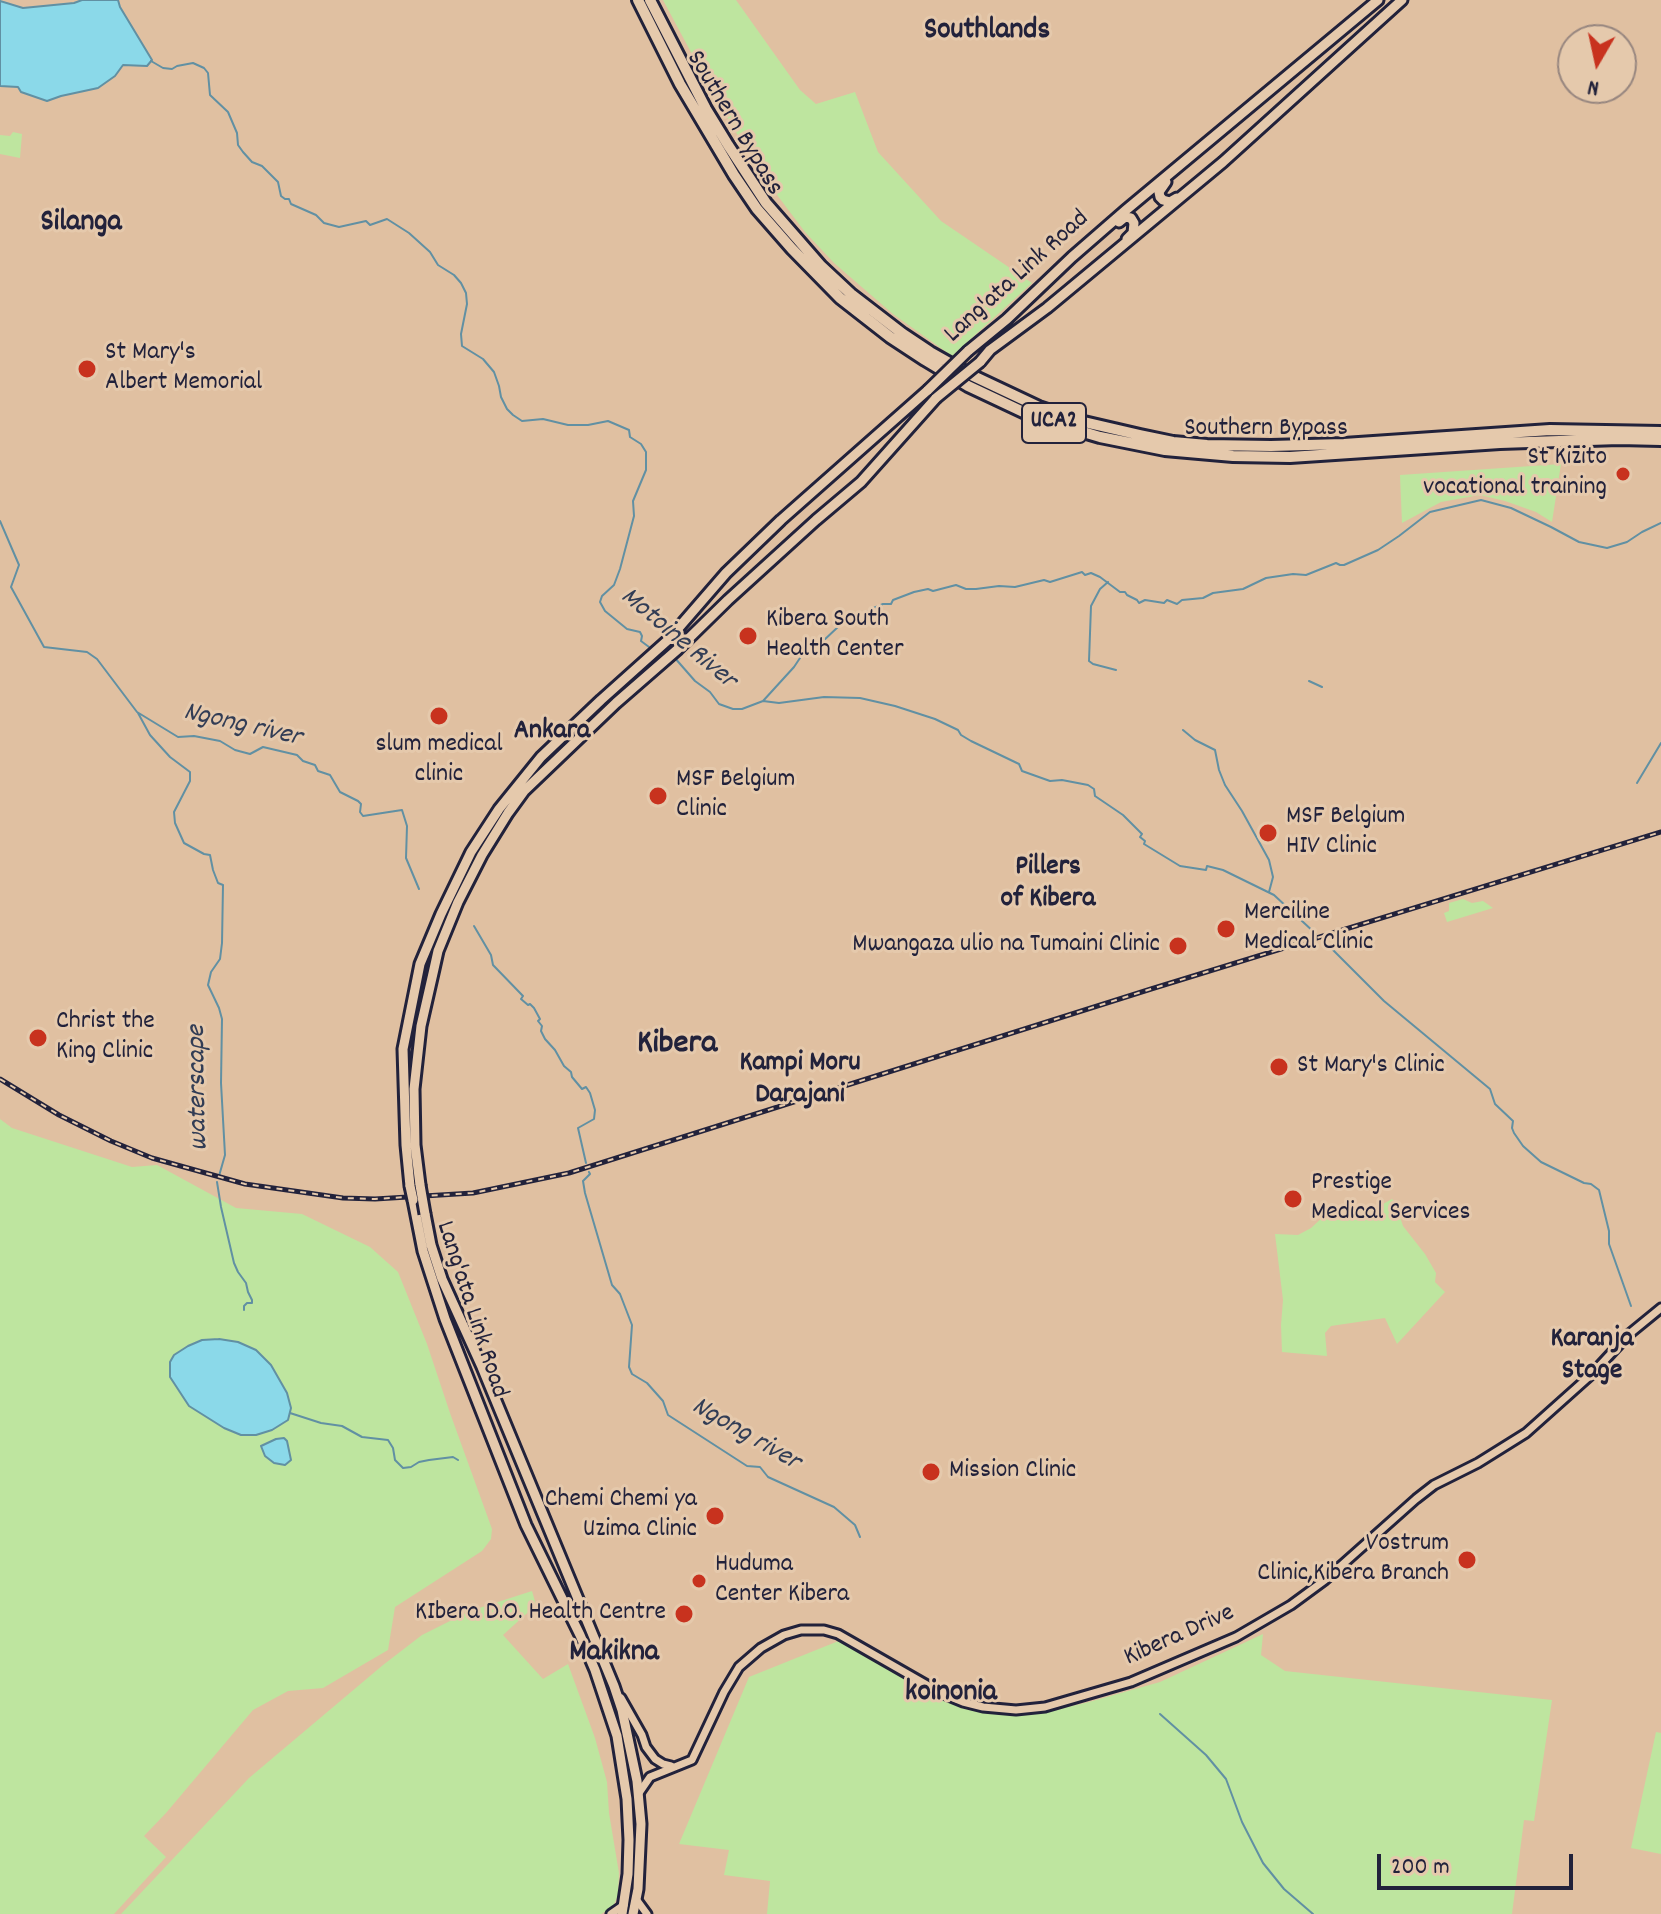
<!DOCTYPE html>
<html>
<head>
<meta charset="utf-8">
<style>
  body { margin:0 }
  #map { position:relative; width:1661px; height:1914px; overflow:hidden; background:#e0c0a1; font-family:Dekko,sans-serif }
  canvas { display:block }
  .north { position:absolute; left:1557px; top:24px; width:80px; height:80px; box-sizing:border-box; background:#e5c9ac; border:2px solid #97867f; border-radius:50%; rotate:189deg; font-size:22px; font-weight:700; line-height:32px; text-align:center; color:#22223b }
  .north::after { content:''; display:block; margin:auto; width:28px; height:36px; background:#c8321e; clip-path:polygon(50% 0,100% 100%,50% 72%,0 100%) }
  .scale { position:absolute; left:1377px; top:1854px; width:196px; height:36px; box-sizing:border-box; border:4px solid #22223b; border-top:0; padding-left:10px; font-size:24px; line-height:28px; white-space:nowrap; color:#22223b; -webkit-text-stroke:6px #e5c9ac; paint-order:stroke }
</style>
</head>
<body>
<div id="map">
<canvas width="1661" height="1914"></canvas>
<div class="north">N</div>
<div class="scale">200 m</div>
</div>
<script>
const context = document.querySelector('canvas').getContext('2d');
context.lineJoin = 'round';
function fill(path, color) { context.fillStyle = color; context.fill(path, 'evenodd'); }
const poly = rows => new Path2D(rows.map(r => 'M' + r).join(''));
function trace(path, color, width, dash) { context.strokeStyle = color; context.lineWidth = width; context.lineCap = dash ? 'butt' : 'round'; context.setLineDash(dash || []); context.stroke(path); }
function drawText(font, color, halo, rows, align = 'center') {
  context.font = font + ' Dekko,sans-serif'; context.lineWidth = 6; context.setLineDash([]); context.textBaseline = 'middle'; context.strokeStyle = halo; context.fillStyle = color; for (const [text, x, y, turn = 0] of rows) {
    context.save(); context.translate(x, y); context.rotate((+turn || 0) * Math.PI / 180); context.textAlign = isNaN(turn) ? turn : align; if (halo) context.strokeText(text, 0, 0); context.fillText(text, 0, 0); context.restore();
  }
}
fill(poly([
  [663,0,736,0,800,90,816,104,855,92,878,152,941,221,1032,283,952,356,893,314,834,263,805,232,759,171,714,95],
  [13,132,22,134,20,158,0,154,0,135,10,136],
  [1561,464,1552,522,1536,512,1505,501,1480,495,1441,502,1402,523,1400,475],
  [1463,899,1472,903,1483,901,1493,908,1447,922,1444,913,1449,911,1449,903],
  [0,1119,12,1128,132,1167,157,1165,236,1208,302,1214,370,1247,398,1272,427,1344,450,1413,492,1529,491,1539,482,1551,395,1607,388,1650,323,1688,288,1691,253,1710,166,1813,144,1836,166,1857,114,1914,0,1914],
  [1392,1199,1395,1202,1403,1226,1425,1254,1436,1273,1435,1282,1445,1292,1397,1344,1385,1318,1331,1326,1325,1333,1327,1356,1282,1352,1281,1325,1283,1300,1275,1234,1298,1235,1311,1228,1324,1216,1339,1218,1367,1213],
  [532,1591,536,1605,503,1635,543,1679,568,1664,595,1738,607,1782,609,1813,619,1873,618,1895,613,1907,601,1914,121,1914,249,1778,383,1665,422,1635,470,1611],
  [1263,1634,1261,1655,1285,1671,1552,1700,1534,1821,1524,1820,1512,1914,767,1914,770,1881,724,1875,729,1850,679,1844,749,1677,841,1640,926,1689,967,1709,1005,1713,1042,1713,1089,1702,1160,1682],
  [1656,1732,1661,1733,1661,1854,1631,1848]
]), '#bee59f');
const water = poly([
  [82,0,118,0,120,7,152,60,147,66,123,65,115,76,98,88,61,96,47,101,21,92,18,87,0,86,0,1,23,8,74,3,82,0],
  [219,1339,238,1342,256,1350,271,1365,287,1393,291,1408,288,1420,272,1430,256,1435,241,1435,224,1428,189,1406,170,1377,170,1362,174,1355,188,1346,202,1340,219,1339],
  [284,1438,287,1441,291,1460,285,1465,274,1463,265,1456,261,1446,276,1439,284,1438]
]);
fill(water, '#8bd9e9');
trace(water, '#6190a3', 2);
trace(poly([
  [151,61,163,68,172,69,177,66,193,63,204,68,208,73,210,95,228,112,237,133,238,145,243,152,252,162,262,166,278,182,281,196,285,199,289,199,291,204,316,215,324,223,339,227,366,221,370,225,387,219,409,233,430,252,438,265,454,275,461,283,466,293,467,304,461,334,462,346,483,359,494,372,499,386,501,397,507,409,513,415,522,421,543,419,568,425,588,425,608,421,629,430,630,437,641,444,646,452,646,470,633,501,634,516,620,569,614,585,602,596,600,602,605,611,627,629,640,632,642,636,641,641,653,650],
  [0,521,19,565,11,587,44,647,87,652,97,659,137,712,178,737,194,736,220,741,235,750,250,754,263,747,297,755,303,761,315,765,318,771,330,775,340,792,358,801,361,804,360,812,363,816,402,810,407,826,406,858,419,889],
  [1108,582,1100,589,1091,606,1089,661,1093,664,1116,670],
  [674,657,695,681,710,692,719,704,733,709,742,709,763,701,794,667,804,652,808,643,822,642,839,626,860,617,871,609,883,604,891,604,893,600,914,592,928,589,933,591,956,585,966,589,976,589,999,586,1015,587,1044,580,1050,582,1082,572,1085,575,1091,573,1100,577,1120,592,1125,592,1127,595,1137,600,1139,603,1145,600,1164,603,1167,600,1177,604,1182,600,1203,598,1213,593,1243,589,1266,578,1293,574,1306,575,1336,563,1340,565,1344,565,1378,550,1399,536,1430,512,1481,500,1511,508,1551,527,1579,542,1607,548,1627,542,1642,532,1661,523],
  [1309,681,1322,687],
  [763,701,779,703,824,697,860,698,895,706,935,719,958,730,961,735,971,741,1019,764,1022,771,1050,781,1062,780,1088,785,1094,789,1095,796,1123,815,1142,834,1140,837,1145,841,1144,844,1180,866,1206,870,1207,866,1223,870,1274,895,1316,934],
  [138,713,150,735,170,757,190,772,190,781,174,812,175,823,184,843,204,854,210,855,213,870,218,883,223,885,222,943,220,959,211,972,208,985,219,1008,222,1019,221,1083,225,1155,219,1176],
  [1183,730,1195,740,1215,750,1219,770,1225,785,1242,811,1269,860,1273,877,1269,892],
  [1637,783,1661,743],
  [474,926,491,955,493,965,523,996,521,999,528,1005,530,1004,534,1008,540,1019,538,1021,542,1026,541,1031,545,1039,555,1050,564,1066,571,1072,572,1077,582,1089,586,1087,590,1093,595,1110,594,1119,578,1128,586,1163],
  [1323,940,1384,1001,1490,1089,1495,1104,1513,1121,1512,1128,1514,1133,1523,1146,1541,1162,1584,1183,1591,1184,1599,1190,1609,1231,1609,1244,1631,1306],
  [589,1172,590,1174,583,1181,585,1193,612,1285,620,1294,632,1325,629,1367,632,1374,647,1383,663,1401,668,1415,747,1466,760,1467,768,1477,834,1507,855,1525,860,1537],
  [217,1182,221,1207,234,1263,238,1272,246,1283,248,1292,252,1300,252,1303,247,1303,244,1306,244,1310],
  [290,1413,321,1423,342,1426,362,1437,388,1440,393,1448,395,1460,403,1468,411,1467,419,1462,429,1460,453,1457,458,1460],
  [1160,1714,1206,1755,1226,1779,1242,1822,1263,1863,1284,1889,1313,1914]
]), '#6190a3', 2);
const minor = poly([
  [621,1698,642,1735,646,1747,655,1759,663,1764,671,1766],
  [639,1793,650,1777,692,1760,724,1692,739,1667,761,1648,784,1635,801,1630,824,1630,838,1634,941,1693,963,1702,983,1707,1016,1710,1045,1707,1131,1682,1236,1637,1291,1605,1325,1580,1416,1499,1434,1485,1478,1463,1526,1433,1592,1374,1628,1335,1661,1308],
  [636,1899,647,1914],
  [611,1914,624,1905]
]);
const major = poly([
  [1166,182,1159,192,1160,197,1163,200,1170,202,1177,198],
  [1119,222,1125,217,1131,218,1134,223,1133,233,1127,239],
  [968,351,1007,319,1072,257,1126,210,1378,0],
  [980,362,990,350,1047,308,1223,162,1402,0],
  [420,1185,415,1145,414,1089,421,1026,434,969,438,951,458,902,482,855,508,813,524,791,616,703,678,649,728,600,816,520,861,482,936,398],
  [410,1186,406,1145,403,1049,420,964,441,914,471,852,499,809,541,757,601,700,668,640,726,573,781,520,928,390],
  [413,1200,423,1251,445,1319,526,1525,580,1635,595,1670,617,1736,627,1799,629,1840,628,1874,622,1914],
  [425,1214,431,1245,442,1279,482,1367,614,1686,622,1710,637,1781,641,1824,638,1889,633,1914]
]);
const highway = poly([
  [638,0,680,84,734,175,757,209,792,249,840,298,890,337,925,360,968,386,1036,418,1100,437,1165,450,1233,456,1290,457,1500,443,1619,439,1661,440],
  [650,0,706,109,728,145,766,203,821,266,851,294,903,334,930,352,969,374,1039,407,1084,422,1140,435,1173,442,1207,445,1271,446,1344,444,1550,430,1661,432]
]);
trace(minor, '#22223b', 13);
trace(major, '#22223b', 15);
trace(highway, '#22223b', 16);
trace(minor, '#e5c9ac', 7);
trace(major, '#e5c9ac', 9);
trace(highway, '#e5c9ac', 10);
const rail = poly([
  [0,1079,59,1115,111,1141,152,1158,245,1184,343,1198,375,1199,473,1193,569,1173,1151,989,1661,832]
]);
trace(rail, '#22223b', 5);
trace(rail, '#e5c9ac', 2, [6]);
const majorBridge = poly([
  [928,390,968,351],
  [936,398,980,362],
  [420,1185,425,1214],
  [410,1186,413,1200]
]);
trace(majorBridge, '#22223b', 15, []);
trace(majorBridge, '#e5c9ac', 9);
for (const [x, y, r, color] of [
  [87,369,10,"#c8321e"],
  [1623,474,8,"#c8321e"],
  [748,636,10,"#c8321e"],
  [439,716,10,"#c8321e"],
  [658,796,10,"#c8321e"],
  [1268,833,10,"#c8321e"],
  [1226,929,10,"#c8321e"],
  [1178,946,10,"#c8321e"],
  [38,1038,10,"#c8321e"],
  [1279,1067,10,"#c8321e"],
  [1293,1199,10,"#c8321e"],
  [931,1472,10,"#c8321e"],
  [715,1516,10,"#c8321e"],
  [1467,1560,10,"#c8321e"],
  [699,1581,8,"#c8321e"],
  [684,1614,10,"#c8321e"]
]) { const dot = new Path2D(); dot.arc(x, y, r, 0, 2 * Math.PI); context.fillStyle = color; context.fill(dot); trace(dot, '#e5c9ac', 3); }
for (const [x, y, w] of [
  [1054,423,64]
]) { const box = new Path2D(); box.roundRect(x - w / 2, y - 20, w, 40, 6); context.fillStyle = '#e5c9ac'; context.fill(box); trace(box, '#22223b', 2); }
drawText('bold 24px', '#22223b', null, [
  ["UCA2",1054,423]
]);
drawText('26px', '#22223b', '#e5c9ac', [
  ["Southern Bypass",733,124,59],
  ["Lang'ata Link Road",1018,278,-42],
  ["Southern Bypass",1266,430],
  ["Lang'ata Link Road",470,1310,72],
  ["Kibera Drive",1180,1637,-24]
]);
drawText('26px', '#22223b', '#e5c9ac', [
  ["St Mary's",105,354],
  ["Albert Memorial",105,384],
  ["St Kizito",1607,459,"right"],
  ["vocational training",1607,489,"right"],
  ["Kibera South",766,621],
  ["Health Center",766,651],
  ["slum medical",439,746,"center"],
  ["clinic",439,776,"center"],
  ["MSF Belgium",676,781],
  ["Clinic",676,811],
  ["MSF Belgium",1286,818],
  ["HIV Clinic",1286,848],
  ["Merciline",1244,914],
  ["Medical Clinic",1244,944],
  ["Mwangaza ulio na Tumaini Clinic",1160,946,"right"],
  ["Christ the",56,1023],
  ["King Clinic",56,1053],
  ["St Mary's Clinic",1297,1067],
  ["Prestige",1311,1184],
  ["Medical Services",1311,1214],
  ["Mission Clinic",949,1472],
  ["Chemi Chemi ya",697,1501,"right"],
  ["Uzima Clinic",697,1531,"right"],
  ["Vostrum",1449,1545,"right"],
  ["Clinic,Kibera Branch",1449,1575,"right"],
  ["Huduma",715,1566],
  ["Center Kibera",715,1596],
  ["KIbera D.O. Health Centre",666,1614,"right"]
], 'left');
drawText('italic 28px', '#323d55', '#e5c9ac', [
  ["Motoine River",677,640,40],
  ["Ngong river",242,727,13],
  ["waterscape",200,1088,-91],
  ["Ngong river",745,1436,30]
]);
drawText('bold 28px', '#22223b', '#e5c9ac', [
  ["Ankara",552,733],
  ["Pillers",1048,869],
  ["of Kibera",1048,901],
  ["Kampi Moru",800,1065],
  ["Darajani",800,1097],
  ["Karanja",1592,1341],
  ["Stage",1592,1373]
]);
drawText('bold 30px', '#22223b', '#e5c9ac', [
  ["Southlands",987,33],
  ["Silanga",81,225],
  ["Makikna",614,1655],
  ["koinonia",951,1695]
]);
drawText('bold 34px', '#22223b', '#e5c9ac', [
  ["Kibera",677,1046]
]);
</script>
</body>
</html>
